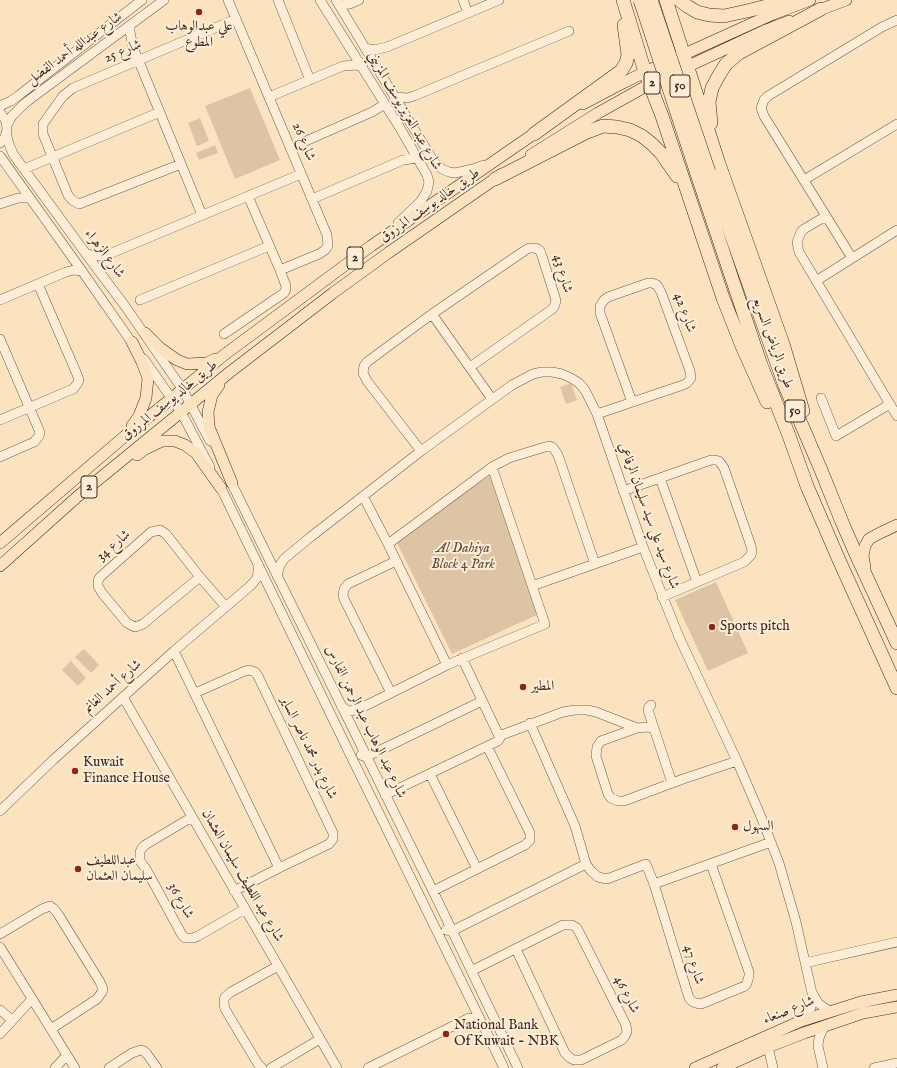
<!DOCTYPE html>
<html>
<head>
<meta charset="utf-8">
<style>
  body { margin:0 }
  canvas { display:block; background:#fce3c0 }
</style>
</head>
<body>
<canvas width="897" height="1068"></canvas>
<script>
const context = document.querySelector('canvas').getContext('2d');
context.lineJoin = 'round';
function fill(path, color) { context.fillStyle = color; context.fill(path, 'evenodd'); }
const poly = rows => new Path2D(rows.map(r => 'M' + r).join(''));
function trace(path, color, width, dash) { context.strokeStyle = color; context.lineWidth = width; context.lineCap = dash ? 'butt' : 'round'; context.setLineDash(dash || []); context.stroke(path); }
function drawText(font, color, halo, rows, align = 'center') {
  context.font = font + ' "IM FELL English",Amiri,serif'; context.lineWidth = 4; context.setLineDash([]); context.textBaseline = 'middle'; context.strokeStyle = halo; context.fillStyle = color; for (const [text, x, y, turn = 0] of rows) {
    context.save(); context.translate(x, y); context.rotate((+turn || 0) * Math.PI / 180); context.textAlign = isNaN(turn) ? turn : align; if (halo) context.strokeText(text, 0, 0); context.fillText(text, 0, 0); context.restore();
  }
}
fill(poly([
  [250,88,280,160,235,179,205,106],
  [200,118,209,141,197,146,188,123],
  [215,145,218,153,199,160,196,153],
  [571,383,577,400,566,404,560,387],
  [491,475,539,614,452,654,395,539],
  [716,582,748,653,708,671,675,600],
  [84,649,99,665,91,673,75,657],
  [71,661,86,678,78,686,62,670]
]), '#dcc4a5');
const minor = poly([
  [228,0,327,235,328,246,325,250,319,254,280,270],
  [278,0,310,80],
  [320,0,400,128,427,175,429,182,427,191,421,201,398,223],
  [336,0,434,162,442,169,449,172,455,173,473,169,484,165],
  [463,0,468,13],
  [339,5,350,4,359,0],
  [130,26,130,32,133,47,202,215],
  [365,48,374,50,387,47,499,0],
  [269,97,343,66,356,65,363,67],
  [395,97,407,98,414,96,569,31],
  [0,106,11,101,18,96,142,0],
  [0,112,6,121,7,129,5,137,0,143],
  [7,125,12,116,25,103,164,0],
  [6,133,9,144,13,154,92,262,125,306,183,390,210,441],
  [290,148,372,112,385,104],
  [0,156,82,271,135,347],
  [181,164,79,204,72,200,68,195,43,134,43,124,50,114,63,96,73,88,236,19],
  [24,169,160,112],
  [804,180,897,124],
  [312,199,403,160,418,158],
  [0,204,18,198,30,198],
  [826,216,804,229,801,232,797,242,799,252,897,416],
  [86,254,97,256,107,255,301,174],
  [852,258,764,116,761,108,764,100,768,96,882,27,897,20],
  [816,281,897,230],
  [0,300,66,272,74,270,82,271],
  [140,300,269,246],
  [432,314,492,399],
  [224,334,284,293,286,289,286,286,280,270,248,196],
  [0,339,39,430,40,433,39,436,34,442,0,457],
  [144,359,181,412,210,467],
  [821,398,836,436,890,404],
  [597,414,683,385,687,383,691,378,690,371,661,292,657,285,652,283,648,283,608,297,604,300,600,306,600,313,632,402],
  [0,420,73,389,78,383,79,380,76,372,38,284],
  [421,451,367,381,363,373,364,366,367,362,432,314,524,251,529,248,533,248,538,249,540,251,542,256,555,297,556,301,554,307,551,310,470,367],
  [229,478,433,891,518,1068],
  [660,478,697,582],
  [218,482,347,748,504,1068],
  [623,491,711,460,715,460,719,461,724,468,751,546,752,552,751,555,744,562,662,597],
  [363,496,388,544,447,665],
  [388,544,492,467,509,458,545,447,549,446,552,447,554,449,558,455,595,564],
  [277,576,280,565,284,559,308,539,421,451,512,385,533,374,542,372,552,372,562,374,571,378,579,383,585,390,597,414,643,547,679,637,737,761,762,819,779,863,796,922,812,993,813,997,811,1007,808,1014,801,1021],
  [200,577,143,624,135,627,127,623,102,593,98,586,98,581,100,577,151,532,160,530,166,534,200,577,226,607],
  [532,586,643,547],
  [174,651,279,868],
  [462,658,499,736],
  [195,693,245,671,249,670,255,672,258,676,333,833,333,839,329,844,279,868,234,891],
  [391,693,344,599,343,595,344,589,348,584,396,561],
  [123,697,337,1068],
  [651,705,649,707,648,710,672,783],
  [341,706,348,711,357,710,447,665,545,624,492,467],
  [530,723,575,826,586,864,591,871,598,877,607,879,646,864,654,884,689,998,693,1002,696,1003,701,1004,745,986,747,983,749,976,749,972,711,864],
  [637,728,601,741,597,747,596,756,608,794,611,798,618,801,624,801,683,779,737,761],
  [499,736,563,712,575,710,587,710,596,712,637,728,649,727,654,729],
  [361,755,366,757,482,701],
  [430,774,477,869],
  [385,795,498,741,500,738,499,736],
  [0,811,53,760,92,725,174,651,249,587,253,583,257,578,258,572,258,565],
  [192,817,145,845,142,848,140,852,140,861,146,869,182,935,185,938,193,938,198,936,245,909],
  [654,884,771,842],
  [433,891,525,845,530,840,530,833,487,746],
  [446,930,452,931,586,864],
  [0,934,42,909,50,906,54,909,58,914,100,982,103,989,102,992,97,999,51,1029],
  [0,947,75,1068],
  [805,963,897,942],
  [471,971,563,925,572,925,577,928,626,1025,627,1032,625,1036,622,1040,581,1060,574,1060,570,1058,565,1053,516,949],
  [813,994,818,1003,826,1009,831,1011],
  [0,1010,12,1020],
  [0,1034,32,999],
  [768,1047,773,1068],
  [55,1068,67,1055],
  [109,1068,132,1053,141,1050,144,1051,147,1054,157,1068],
  [262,1068,258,1064,225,1009,224,1004,224,1000,225,997,231,992,278,966],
  [271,1068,320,1039],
  [368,1068,463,1021,469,1018,476,1019,481,1022],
  [823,1068,818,1046,819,1038,822,1031,826,1025],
  [874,1068,897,1063]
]);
const major = poly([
  [814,12,846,0],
  [583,104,619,85,645,72,773,14,810,0],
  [531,155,598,113,650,84,766,30,789,21],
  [145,333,160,348,177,360,187,364,207,363,215,359],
  [219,385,212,395,208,412,209,427,232,483],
  [132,426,139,416,146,398,148,378,142,362,132,342],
  [137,455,145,449,162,441,175,441,185,445,196,453,221,488],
  [0,543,125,436,172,398,224,355,371,246,541,129],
  [0,566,77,497,230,372,333,293,388,253,502,174],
  [865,568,863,555,865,546,869,539,878,534,897,525],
  [695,1068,801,1021,861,1002,897,995],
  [722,1068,768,1047,804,1033,863,1013,897,1007]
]);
const highway = poly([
  [623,0,645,72,662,116,723,298,742,346,767,402],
  [666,0,719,164,783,344,803,411],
  [679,0,687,6,697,12,709,15,724,16,747,11,791,0],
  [711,123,709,102,712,88,719,75,726,64,739,53,821,9],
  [534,134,621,71,626,63,628,55,624,25],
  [709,172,785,386,821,470,842,522,855,552,897,643],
  [698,177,761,365,788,433,807,486,839,560,897,688],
  [495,179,585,133,603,126,617,127,630,130,642,136,652,144,661,153,677,176]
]);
trace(minor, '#705849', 10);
trace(major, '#412a21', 12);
trace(highway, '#412a21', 14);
trace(minor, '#fdedd6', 9);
trace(major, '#fce3c0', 11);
trace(highway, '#fce3c0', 13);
const highwayBridge = poly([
  [640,0,698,177],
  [651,0,709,172]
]);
trace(highwayBridge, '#412a21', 14, []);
trace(highwayBridge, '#fce3c0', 13);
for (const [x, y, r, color] of [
  [199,12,4,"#8f2418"],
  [712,627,4,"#8f2418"],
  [523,687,4,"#8f2418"],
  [75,771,4,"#8f2418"],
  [735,827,4,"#8f2418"],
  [78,869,4,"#8f2418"],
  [446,1034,4,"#8f2418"]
]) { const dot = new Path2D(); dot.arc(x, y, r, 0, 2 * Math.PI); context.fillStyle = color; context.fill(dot); trace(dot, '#fdedd6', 1.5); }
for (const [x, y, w] of [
  [652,83,16],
  [680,86,20],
  [355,258,16],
  [795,411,20],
  [89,487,16]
]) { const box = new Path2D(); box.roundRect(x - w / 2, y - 11, w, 22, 3); context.fillStyle = '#fdedd6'; context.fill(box); trace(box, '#412a21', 1); }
drawText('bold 13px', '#412a21', null, [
  ["2",652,83],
  ["50",680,86],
  ["2",355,258],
  ["50",795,411],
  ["2",89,487]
]);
drawText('14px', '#412a21', '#fdedd6', [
  ["علي عبدالوهاب",199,27,"center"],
  ["المطوع",199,43,"center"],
  ["Sports pitch",720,627],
  ["المطير",531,687],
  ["Kuwait",83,763],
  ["Finance House",83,779],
  ["السهول",743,827],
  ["عبداللطيف",86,861],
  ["سليمان العثمان",86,877],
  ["National Bank",454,1026],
  ["Of Kuwait - NBK",454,1042]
], 'left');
drawText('14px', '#412a21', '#fdedd6', [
  ["شارع عبدالله أحمد الفضل",75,49,-36],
  ["شارع 25",123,52,-23],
  ["شارع عبد العزيز يوسف المزيني",404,111,60],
  ["شارع 26",303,142,67],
  ["طريق خالد يوسف المرزوق",430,206,-35],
  ["شارع الزهراء",104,254,53],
  ["شارع 43",562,274,74],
  ["شارع 42",684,313,70],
  ["طريق الرياض السريع",772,343,70],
  ["طريق خالد يوسف المرزوق",170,401,-39],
  ["شارع سيد علي سيد سليمان الرفاعي",648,516,70],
  ["شارع 34",114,546,-41],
  ["شارع أحمد الغانم",113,687,-42],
  ["شارع عبد الوهاب عبد الرحمن الفارس",365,722,64],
  ["شارع بدر محمد ناصر الساير",308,748,64],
  ["شارع عبد اللطيف سليمان العثمان",242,876,60],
  ["شارع 36",180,901,61],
  ["شارع 47",693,965,73],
  ["شارع 46",626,995,63],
  ["شارع صنعاء",789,1011,-22]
]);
drawText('italic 14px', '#60493b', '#fdedd6', [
  ["Al Dahiya",463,549],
  ["Block 4 Park",463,565]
]);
</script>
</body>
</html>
